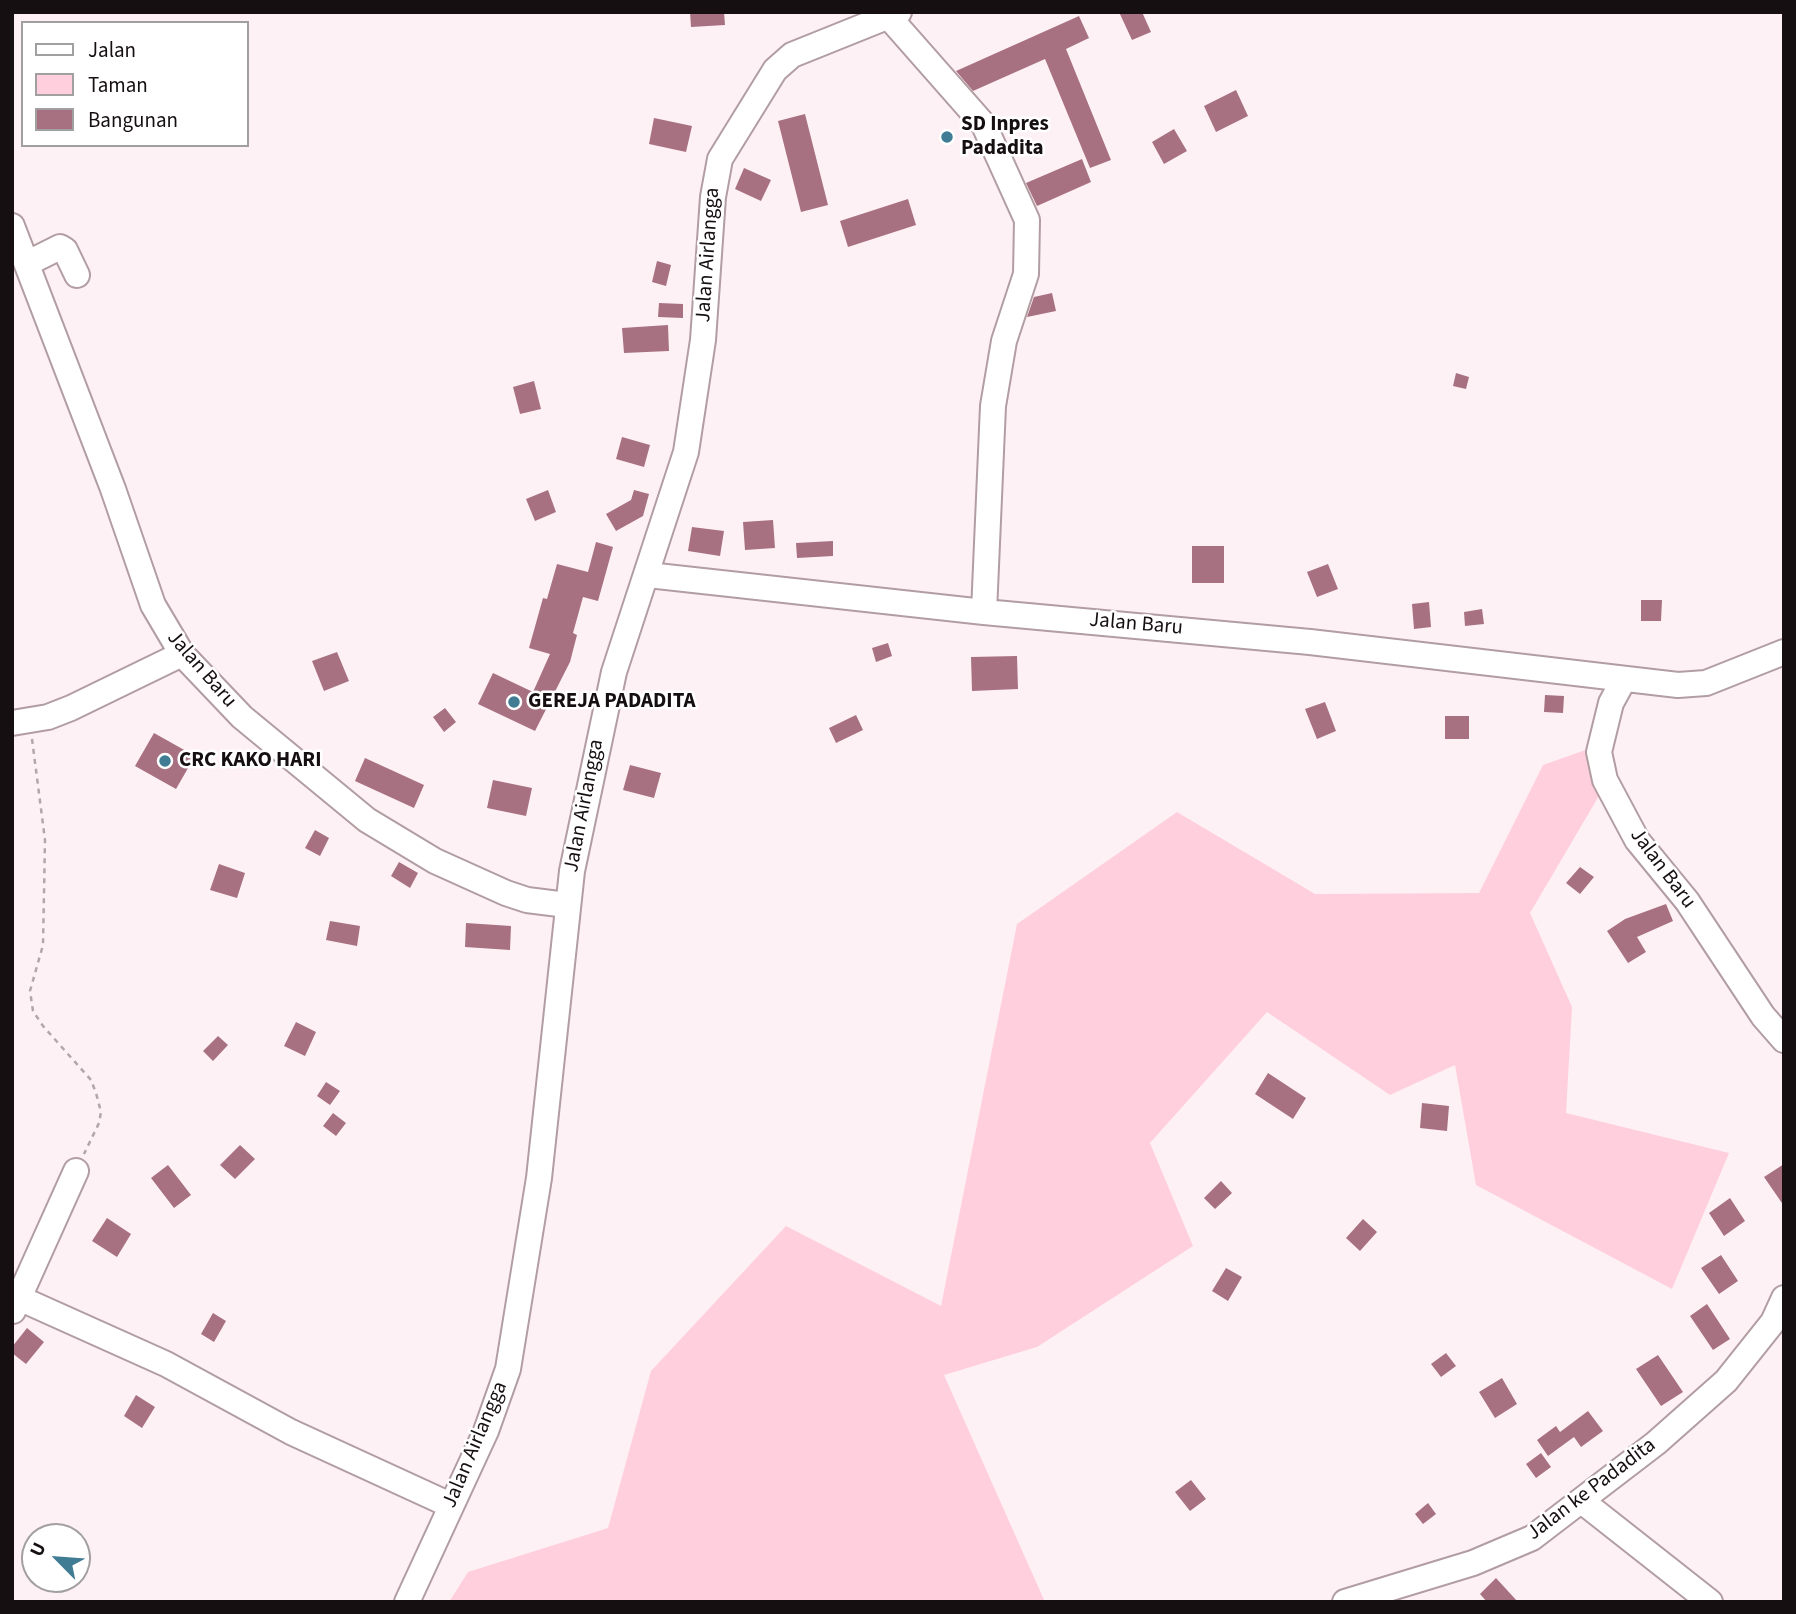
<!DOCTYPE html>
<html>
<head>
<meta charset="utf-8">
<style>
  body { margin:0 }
  #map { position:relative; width:1796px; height:1614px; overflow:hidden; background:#fef1f5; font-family:"Source Sans 3",sans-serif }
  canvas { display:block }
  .frame { position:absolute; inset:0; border:14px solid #160f11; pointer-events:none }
  .legend { position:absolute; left:21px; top:21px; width:228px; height:126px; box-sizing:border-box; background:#fff; border:2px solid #a29fa0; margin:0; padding:9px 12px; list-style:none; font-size:21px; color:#160f11 }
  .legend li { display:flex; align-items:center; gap:14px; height:35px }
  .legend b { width:35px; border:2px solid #a29fa0 }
  .north { position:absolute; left:21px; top:1523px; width:70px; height:70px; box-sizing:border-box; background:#fff; border:2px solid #a29fa0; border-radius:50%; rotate:295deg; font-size:19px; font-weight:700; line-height:28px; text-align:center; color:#160f11 }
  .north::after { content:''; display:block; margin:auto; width:24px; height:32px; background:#407c93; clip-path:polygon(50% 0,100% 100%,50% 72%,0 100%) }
</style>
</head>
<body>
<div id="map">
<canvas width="1796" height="1614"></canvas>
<div class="frame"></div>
<ul class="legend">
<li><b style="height:9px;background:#fff"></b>Jalan</li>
<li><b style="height:19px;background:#ffcfdd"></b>Taman</li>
<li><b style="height:19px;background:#a87182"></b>Bangunan</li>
</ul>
<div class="north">U</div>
</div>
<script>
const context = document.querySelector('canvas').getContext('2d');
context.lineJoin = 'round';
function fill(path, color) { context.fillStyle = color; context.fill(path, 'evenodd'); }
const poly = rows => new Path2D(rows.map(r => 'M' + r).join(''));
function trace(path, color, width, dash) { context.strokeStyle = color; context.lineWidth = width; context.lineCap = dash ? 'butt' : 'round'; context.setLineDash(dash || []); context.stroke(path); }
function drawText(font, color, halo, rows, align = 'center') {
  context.font = font + ' "Source Sans 3",sans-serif'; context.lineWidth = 5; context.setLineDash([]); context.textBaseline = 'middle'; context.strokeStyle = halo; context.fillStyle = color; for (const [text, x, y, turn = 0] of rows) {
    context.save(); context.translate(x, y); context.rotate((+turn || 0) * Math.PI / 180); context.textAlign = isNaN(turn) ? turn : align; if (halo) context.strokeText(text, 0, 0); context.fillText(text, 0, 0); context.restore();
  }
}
fill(poly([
  [1594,747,1603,789,1530,913,1572,1007,1566,1113,1729,1153,1672,1289,1476,1185,1455,1065,1390,1095,1267,1012,1150,1143,1193,1246,1037,1347,944,1375,1045,1602,449,1602,468,1572,608,1528,651,1371,786,1226,941,1306,1017,924,1177,812,1315,894,1479,893,1543,765]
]), '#ffcfdd');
fill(poly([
  [690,12,724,12,725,25,691,27],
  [1119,12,1142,12,1151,32,1132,40],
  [1079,16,1089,38,1066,49,1111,160,1090,168,1045,59,973,91,956,71],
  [1236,90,1248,116,1216,132,1204,106],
  [805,114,828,205,801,212,778,121],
  [654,118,692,126,686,152,649,144],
  [1174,129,1187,151,1164,164,1152,142],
  [1082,159,1091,182,1037,206,1026,183],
  [744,168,771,180,761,201,735,189],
  [908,199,916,225,848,247,840,221],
  [657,261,671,265,666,286,652,282],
  [1052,293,1056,311,1027,317,1034,297],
  [659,303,683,304,683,318,658,317],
  [668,325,669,351,624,353,622,328],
  [1456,373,1469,377,1466,389,1453,386],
  [534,381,541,409,520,414,513,387],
  [622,437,650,445,644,467,616,459],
  [548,490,556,512,535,521,526,499],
  [634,490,649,494,643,516,616,531,606,514,631,500],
  [773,520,775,548,745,550,743,522],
  [692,527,724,531,720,556,688,551],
  [833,541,833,556,797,558,796,543],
  [596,542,613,547,598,601,583,597,573,633,577,635,570,662,535,731,478,704,493,673,533,692,550,654,529,648,543,598,547,599,557,564,588,572],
  [1192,546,1224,546,1224,583,1192,583],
  [1328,564,1338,589,1317,597,1307,572],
  [1641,600,1662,600,1661,621,1641,621],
  [1429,602,1431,627,1414,629,1412,604],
  [1482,609,1484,624,1465,626,1464,612],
  [888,643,892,656,876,662,872,648],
  [337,652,349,681,324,691,312,661],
  [1017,656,1018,689,972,691,971,657],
  [1545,695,1564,696,1563,713,1544,712],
  [1325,702,1336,731,1317,739,1305,709],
  [445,708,456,722,444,732,433,717],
  [856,715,863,730,836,743,829,728],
  [1445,716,1469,716,1469,739,1445,739],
  [154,733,195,756,176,789,135,766],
  [365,758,424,785,414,808,355,781],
  [630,765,661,773,654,798,623,790],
  [493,780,532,788,526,816,487,808],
  [315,830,329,838,320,856,305,848],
  [399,862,418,873,410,888,391,876],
  [219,864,245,873,237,898,210,890],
  [1580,867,1594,877,1580,894,1566,883],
  [1666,904,1673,921,1637,937,1646,952,1628,963,1607,931,1625,919],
  [330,921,360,926,357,946,326,940],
  [466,923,511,926,510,950,465,947],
  [296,1022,316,1032,305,1056,284,1046],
  [218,1036,228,1045,213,1061,203,1051],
  [1268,1073,1306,1098,1293,1119,1255,1094],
  [326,1082,340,1091,330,1105,317,1096],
  [1422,1103,1449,1106,1447,1131,1420,1128],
  [333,1113,346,1123,336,1136,323,1126],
  [240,1145,255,1159,235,1179,220,1165],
  [1784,1164,1784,1206,1764,1177],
  [168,1165,191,1195,174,1208,151,1178],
  [1221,1181,1232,1193,1215,1209,1204,1198],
  [1730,1198,1745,1221,1724,1236,1709,1213],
  [107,1218,131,1234,117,1257,92,1241],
  [1363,1219,1377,1232,1360,1251,1346,1238],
  [1721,1255,1738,1281,1719,1294,1701,1268],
  [1226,1268,1242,1277,1228,1301,1212,1291],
  [1707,1304,1730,1339,1713,1350,1690,1316],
  [213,1313,226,1321,214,1342,201,1334],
  [27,1328,44,1342,26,1364,12,1353,12,1347],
  [1446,1353,1456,1366,1441,1377,1431,1364],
  [1658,1355,1683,1392,1661,1406,1636,1369],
  [1502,1378,1517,1404,1495,1418,1479,1392],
  [136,1395,155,1407,142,1428,124,1416],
  [1588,1411,1603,1431,1581,1447,1574,1437,1548,1456,1537,1440,1556,1426,1560,1432],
  [1541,1453,1551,1467,1536,1478,1526,1464],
  [1191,1480,1206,1499,1190,1511,1175,1492],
  [1428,1503,1436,1514,1423,1524,1415,1514],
  [1496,1578,1518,1602,1487,1602,1480,1594]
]), '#a87182');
const minor = poly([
  [888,16,984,125,1027,220,1026,274,1004,341,993,406,984,612],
  [12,226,113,489,153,605,182,654,242,717,367,820,435,861,506,893,527,900,567,905],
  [28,263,60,247,65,250,77,275],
  [648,575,984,612,1310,642,1678,685,1706,683,1784,652],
  [1623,681,1611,703,1599,752,1605,780,1637,840,1687,901,1763,1016,1784,1040],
  [12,723,48,717,71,708,182,654],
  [19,1298,166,1364,291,1432,450,1505],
  [13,1311,76,1171],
  [1583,1502,1710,1602],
  [407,1602,486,1431,508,1369,539,1178,572,871,614,672,686,452,703,340,713,197,720,159,775,70,792,55,899,12],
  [1345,1602,1473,1563,1532,1538,1656,1443,1726,1381,1773,1322,1784,1298]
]);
trace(minor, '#b19da2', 28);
trace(poly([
  [32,739,45,840,43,945,30,991,33,1011,43,1026,91,1080,96,1093,101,1112,99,1123,84,1154]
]), '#b1a6a9', 2.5, [5, 5]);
trace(minor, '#fff', 24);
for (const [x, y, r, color] of [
  [947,137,7,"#407c93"],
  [514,702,7,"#407c93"],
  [165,761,7,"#407c93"]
]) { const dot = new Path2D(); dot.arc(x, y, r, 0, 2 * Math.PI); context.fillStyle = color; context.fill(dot); trace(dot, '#fff', 2.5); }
drawText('bold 21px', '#160f11', '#fff', [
  ["SD Inpres",961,125],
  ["Padadita",961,149],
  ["GEREJA PADADITA",528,702],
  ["CRC KAKO HARI",179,761]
], 'left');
drawText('21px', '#160f11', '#fff', [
  ["Jalan Airlangga",709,255,-86],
  ["Jalan Baru",1136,625,5],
  ["Jalan Baru",201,670,49],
  ["Jalan Airlangga",585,806,-79],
  ["Jalan Baru",1662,869,53],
  ["Jalan Airlangga",476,1445,-67],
  ["Jalan ke Padadita",1592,1490,-37]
]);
</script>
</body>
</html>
